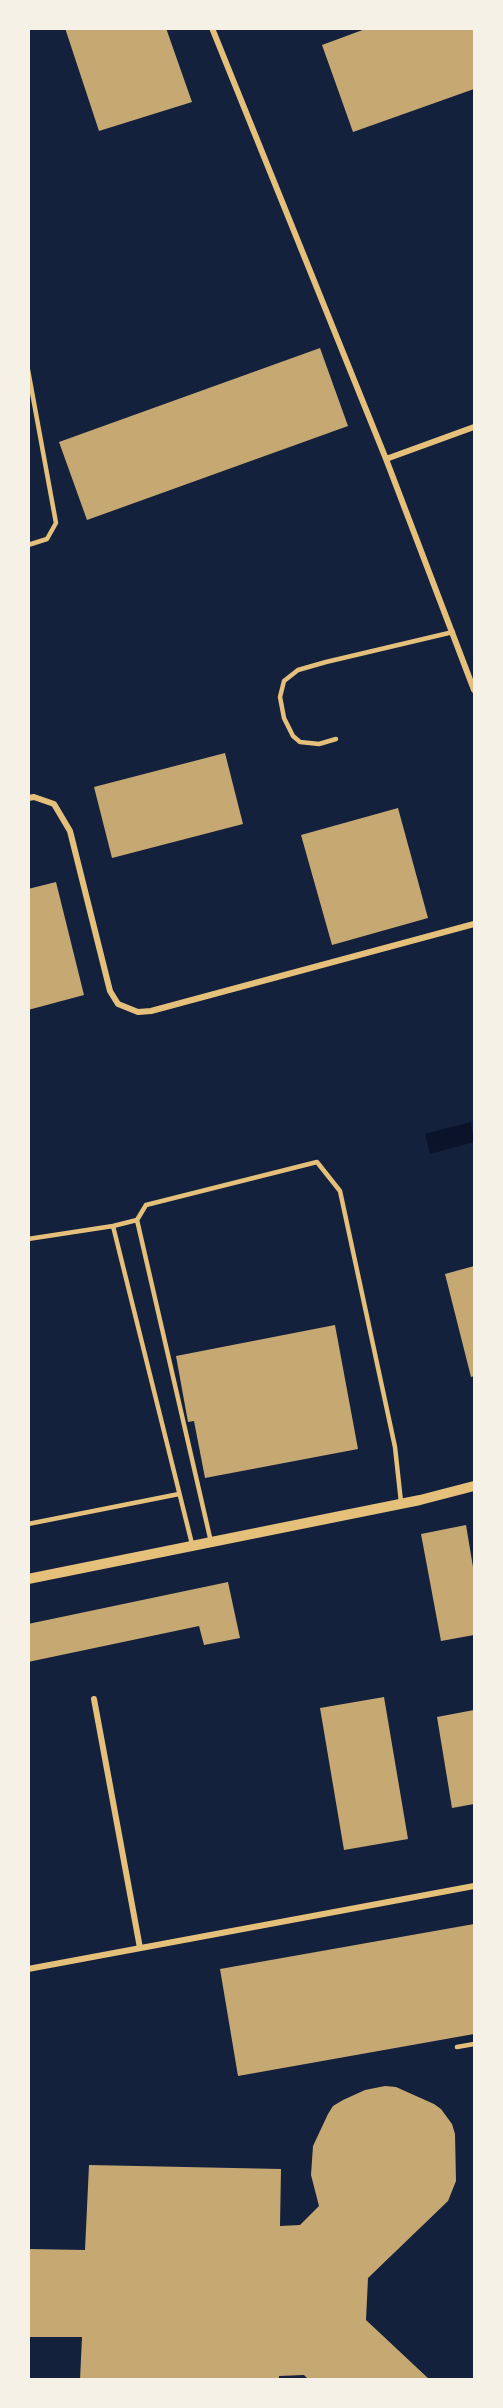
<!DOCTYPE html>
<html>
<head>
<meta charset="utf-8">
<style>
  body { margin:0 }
  #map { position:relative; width:503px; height:2408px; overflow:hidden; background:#14213d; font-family:"DM Sans",sans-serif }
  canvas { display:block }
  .frame { position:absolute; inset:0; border:30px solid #f6f1e7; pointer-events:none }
</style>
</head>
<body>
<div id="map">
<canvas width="503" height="2408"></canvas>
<div class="frame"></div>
</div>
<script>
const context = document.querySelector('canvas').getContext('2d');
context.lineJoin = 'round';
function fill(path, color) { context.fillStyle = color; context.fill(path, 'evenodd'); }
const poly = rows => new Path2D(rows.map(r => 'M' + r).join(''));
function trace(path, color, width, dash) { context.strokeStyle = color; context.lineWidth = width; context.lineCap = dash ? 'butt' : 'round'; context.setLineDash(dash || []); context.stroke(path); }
fill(poly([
  [471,1122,474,1142,430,1154,425,1134]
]), '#0b132b');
fill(poly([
  [65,28,166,28,192,102,99,131],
  [368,28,474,28,474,89,353,132,322,45],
  [320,348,348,426,87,520,59,442],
  [225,753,243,824,112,858,94,787],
  [398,808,428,918,332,945,301,835],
  [56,882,84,995,28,1010,28,889],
  [474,1266,474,1376,471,1377,445,1274],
  [335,1325,358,1449,205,1478,194,1421,188,1422,176,1356],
  [466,1525,474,1573,474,1635,441,1641,421,1534],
  [228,1582,240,1638,204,1645,199,1626,28,1662,28,1624],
  [384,1697,408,1839,344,1850,320,1708],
  [474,1710,474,1804,452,1808,437,1717],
  [474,1924,474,2034,238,2076,220,1969],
  [385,2086,396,2087,434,2104,441,2109,452,2124,455,2134,456,2181,448,2201,368,2278,366,2320,430,2380,309,2380,304,2375,279,2376,279,2380,80,2380,82,2337,28,2337,28,2249,85,2250,89,2165,281,2169,280,2226,300,2225,319,2206,311,2175,313,2146,328,2114,333,2106,343,2100,365,2090]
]), '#c6a872');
trace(poly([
  [28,370,56,523,47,539,28,545],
  [336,739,319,744,300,742,293,736,284,718,280,697,284,681,298,670,326,662,453,632],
  [113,1226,192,1544],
  [28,1239,113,1226,137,1220],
  [28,1524,179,1494],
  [211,1542,137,1220,146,1205,317,1162,340,1191,395,1447,401,1502],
  [457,2047,474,2044]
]), '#e5c07b', 4.5);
trace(poly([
  [212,28,386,459,474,690],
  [386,459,474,427],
  [28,798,34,797,54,804,70,831,110,991,118,1004,138,1012,151,1011,474,924],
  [94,1699,140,1948],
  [28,1969,474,1886]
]), '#e5c07b', 6);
trace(poly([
  [28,1579,420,1500,474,1486]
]), '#e5c07b', 10);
</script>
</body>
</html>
